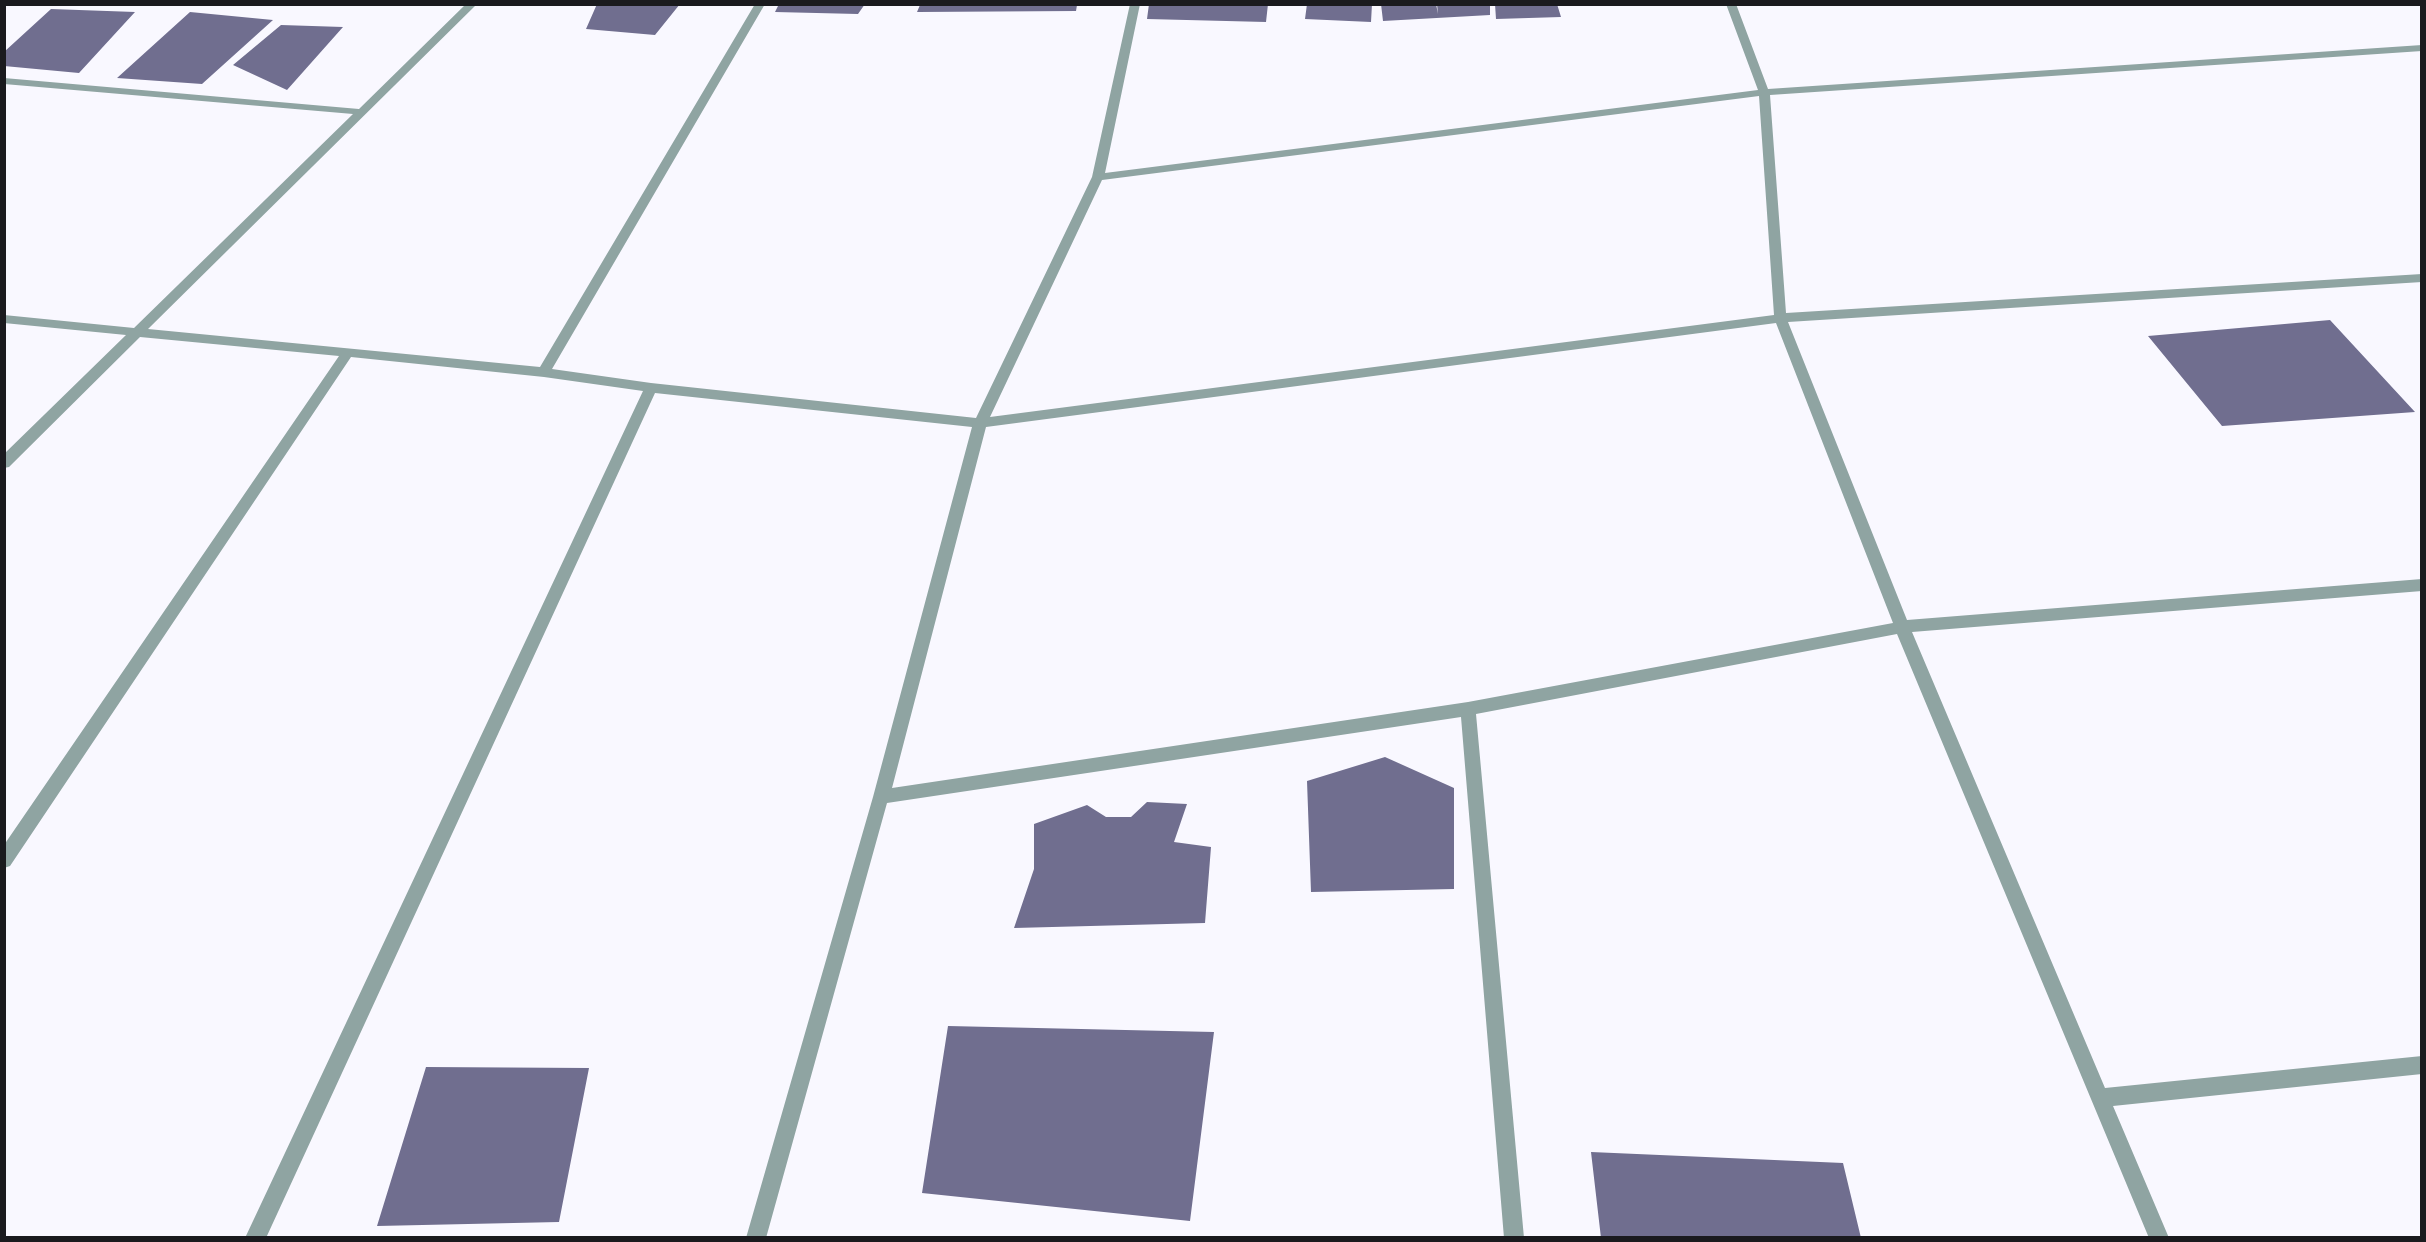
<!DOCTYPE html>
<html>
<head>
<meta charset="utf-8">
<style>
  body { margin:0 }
  #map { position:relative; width:2426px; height:1242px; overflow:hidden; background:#f9f8ff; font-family:"Archivo Narrow",sans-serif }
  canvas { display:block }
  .frame { position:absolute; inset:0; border:6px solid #1a1a1e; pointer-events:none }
</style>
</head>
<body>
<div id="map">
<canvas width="2426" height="1242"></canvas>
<div class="frame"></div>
</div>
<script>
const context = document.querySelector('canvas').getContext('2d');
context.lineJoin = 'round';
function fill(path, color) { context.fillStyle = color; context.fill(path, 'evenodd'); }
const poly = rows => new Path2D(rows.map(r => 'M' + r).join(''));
fill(poly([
  [597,4,680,4,655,35,586,29],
  [779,4,865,4,858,14,775,12],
  [1149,4,1268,4,1266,22,1147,19],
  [1307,4,1372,4,1371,22,1305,19],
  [1381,4,1436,4,1438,14,1437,4,1490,4,1490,15,1383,21],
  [1495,4,1557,4,1561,17,1496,19],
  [920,5,1077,5,1076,11,917,12],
  [51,9,135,12,79,73,4,66,4,52],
  [190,12,273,20,202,84,117,78],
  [281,25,343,27,287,90,233,65],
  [2330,320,2415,412,2222,426,2148,336],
  [1385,757,1454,788,1454,889,1311,892,1307,781],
  [1147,802,1187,804,1174,842,1211,847,1205,923,1014,928,1034,869,1034,824,1087,805,1106,817,1131,817],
  [948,1026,1214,1032,1190,1221,922,1193],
  [426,1067,589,1068,559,1222,377,1226],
  [1591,1152,1843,1163,1861,1238,1601,1238]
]), '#706e8f');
fill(poly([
  [466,4,477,4,148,329,540,367,755,4,765,4,552,369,651,383,976,418,1092,177,1130,4,1140,4,1105,173,1758,90,1726,4,1736,4,1768,89,2422,45,2422,51,1770,95,1786,313,2422,274,2422,282,1788,322,1907,620,2422,579,2422,591,1912,632,2105,1088,2422,1056,2422,1074,2113,1106,2169,1238,2149,1238,1897,634,1476,714,1524,1238,1504,1238,1461,717,887,803,766,1238,746,1238,873,797,972,427,655,393,266,1238,245,1238,643,391,544,377,351,357,10,866,4,868,4,845,339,356,140,337,9,467,4,468,4,454,126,335,4,323,4,315,134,328,353,114,4,84,4,78,359,109,466,4],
  [1759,96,1774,315,990,417,1102,180,1759,96],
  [1776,323,1893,623,1468,702,892,788,986,427,1776,323]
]), '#8fa4a2');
</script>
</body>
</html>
